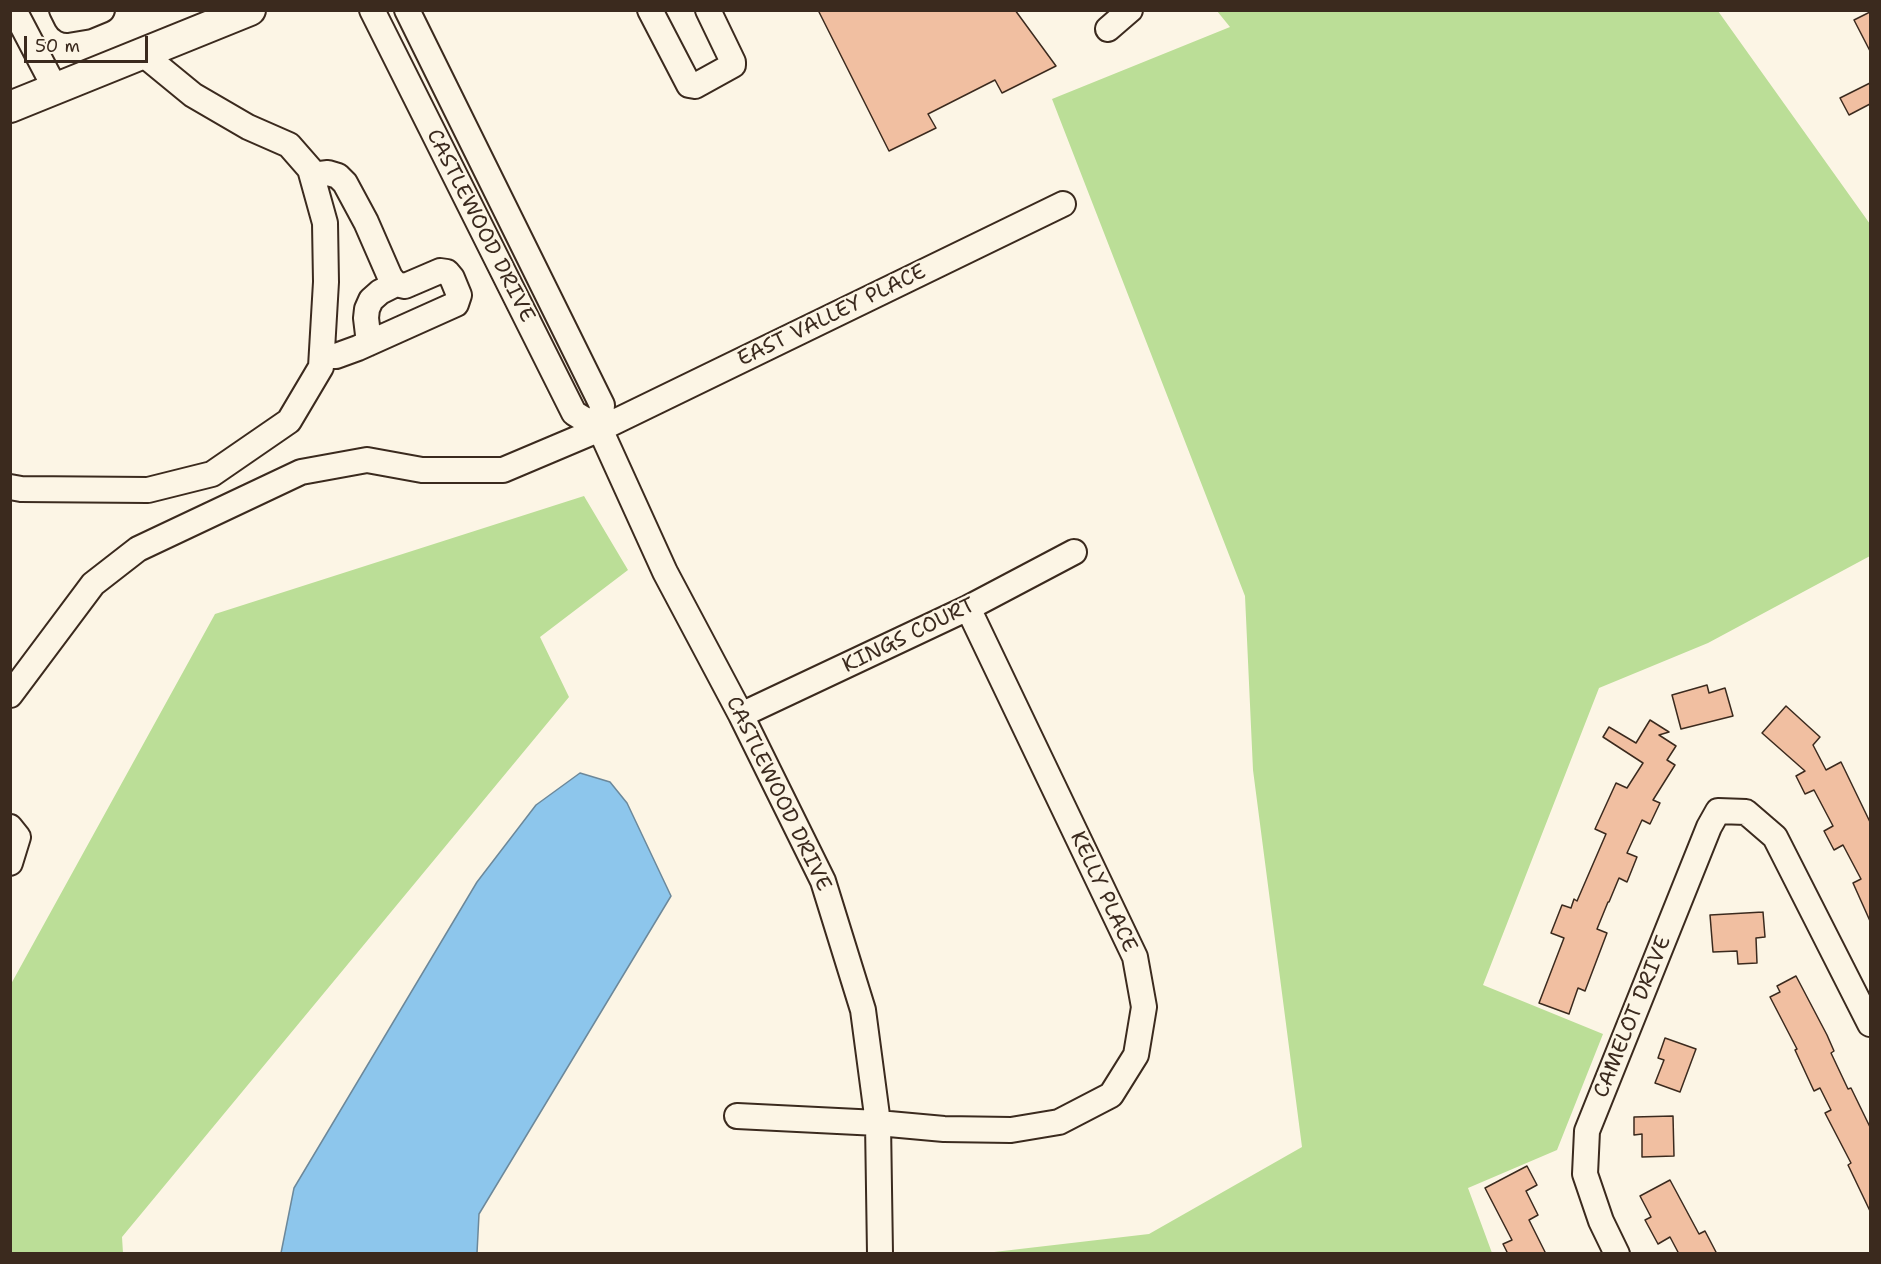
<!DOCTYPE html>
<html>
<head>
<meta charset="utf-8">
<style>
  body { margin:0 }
  #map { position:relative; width:1881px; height:1264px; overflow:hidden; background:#fcf5e5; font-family:"Shantell Sans",sans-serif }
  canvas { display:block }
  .frame { position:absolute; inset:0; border:12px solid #3b2a1e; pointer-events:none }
  .scale { position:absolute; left:24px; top:36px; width:124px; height:27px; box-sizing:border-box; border:3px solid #3b2a1e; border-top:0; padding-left:8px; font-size:18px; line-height:21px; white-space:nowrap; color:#3b2a1e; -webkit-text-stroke:4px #fcf5e5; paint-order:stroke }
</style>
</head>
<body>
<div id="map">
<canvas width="1881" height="1264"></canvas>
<div class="frame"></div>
<div class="scale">50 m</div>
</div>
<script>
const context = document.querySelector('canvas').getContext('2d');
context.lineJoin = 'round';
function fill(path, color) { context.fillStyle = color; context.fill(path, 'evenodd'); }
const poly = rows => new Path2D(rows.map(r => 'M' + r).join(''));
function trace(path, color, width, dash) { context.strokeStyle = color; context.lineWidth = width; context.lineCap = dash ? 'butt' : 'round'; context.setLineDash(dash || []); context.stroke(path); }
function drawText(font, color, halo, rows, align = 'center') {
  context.font = font + ' "Shantell Sans",sans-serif'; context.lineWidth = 5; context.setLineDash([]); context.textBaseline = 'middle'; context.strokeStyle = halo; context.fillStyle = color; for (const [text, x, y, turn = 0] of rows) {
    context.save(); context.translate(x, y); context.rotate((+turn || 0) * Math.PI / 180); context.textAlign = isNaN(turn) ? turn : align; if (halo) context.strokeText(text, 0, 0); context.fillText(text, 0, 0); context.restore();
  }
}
fill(poly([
  [1217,11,1718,11,1870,224,1870,556,1708,643,1599,688,1483,985,1603,1034,1557,1150,1468,1188,1492,1253,994,1253,994,1252,1149,1234,1302,1147,1253,770,1245,596,1052,99,1230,27],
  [584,496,628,570,540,637,569,697,122,1237,123,1253,11,1253,11,984,215,614]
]), '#bbde97');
const water = poly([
  [580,773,610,782,627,803,671,896,479,1214,477,1253,281,1253,294,1188,477,882,536,805,580,773]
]);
fill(water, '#8dc6ec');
trace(water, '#6c889a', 1.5);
const building = poly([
  [818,10,1015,10,1056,66,1002,93,995,80,928,114,936,128,889,151,818,10],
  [1870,12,1870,51,1854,20,1870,12],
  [1870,83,1870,104,1849,115,1840,98,1870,83],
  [1707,685,1709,693,1725,688,1733,716,1681,729,1672,695,1707,685],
  [1786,706,1820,737,1813,745,1826,770,1841,762,1870,822,1870,921,1853,883,1861,879,1843,845,1834,850,1824,831,1833,826,1814,790,1805,794,1796,776,1805,771,1762,733,1786,706],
  [1650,720,1669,732,1659,735,1676,746,1667,760,1675,765,1653,800,1660,803,1650,824,1642,820,1627,853,1637,857,1627,882,1619,878,1609,902,1608,902,1597,929,1607,933,1585,991,1578,988,1569,1014,1539,1003,1564,938,1551,933,1562,905,1571,908,1574,899,1577,901,1606,834,1595,829,1616,783,1627,788,1643,763,1603,737,1609,727,1636,743,1650,720],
  [1763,912,1765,937,1756,938,1757,963,1738,964,1737,951,1713,952,1710,915,1763,912],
  [1796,976,1827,1035,1834,1051,1831,1053,1848,1089,1851,1088,1870,1127,1870,1211,1848,1165,1851,1163,1825,1113,1831,1110,1820,1088,1814,1091,1795,1050,1797,1049,1770,997,1780,992,1777,986,1796,976],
  [1665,1038,1696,1049,1680,1092,1655,1083,1664,1060,1658,1058,1665,1038],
  [1673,1116,1674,1156,1642,1157,1642,1134,1634,1135,1634,1117,1673,1116],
  [1527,1166,1537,1185,1526,1191,1538,1215,1529,1220,1546,1254,1508,1254,1503,1244,1512,1240,1485,1188,1527,1166],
  [1670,1180,1699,1234,1705,1231,1717,1254,1679,1254,1670,1237,1658,1244,1645,1220,1651,1217,1640,1196,1670,1180]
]);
fill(building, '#f1bfa1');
trace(building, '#3b2a1e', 1.5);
const minor = poly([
  [14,10,56,90],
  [62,10,67,20,85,17,102,10],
  [372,10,574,413,600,429],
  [407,10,602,405,600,429,665,572,741,715,823,881,863,1010,878,1123,880,1254],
  [650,10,689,85,695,86,733,65,733,62,708,10],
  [1108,29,1130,10],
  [312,175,328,173,338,176,345,183,366,222,390,277,396,284,405,286,440,271,447,272,452,278,459,295,456,304,358,348,336,356,322,354],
  [369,343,366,318,367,309,371,300,380,292,396,284],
  [10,487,21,489,148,490,212,474,289,421,321,367,326,282,325,223,310,169,289,145,248,127,193,95,143,54],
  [10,695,93,584,138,549,301,472,367,460,422,470,503,470,600,429,1063,204],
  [741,715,968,608,1074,552],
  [10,827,18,837,10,863],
  [737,1116,878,1123,944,1129,1011,1130,1059,1122,1111,1095,1136,1055,1144,1007,1135,957,968,608],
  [1617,1254,1601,1221,1585,1174,1587,1131,1709,827,1718,811,1746,812,1775,837,1870,1024]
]);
const major = poly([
  [10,107,250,10]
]);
trace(minor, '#3b2a1e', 28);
trace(major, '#3b2a1e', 34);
trace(minor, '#fcf5e5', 24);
trace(major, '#fcf5e5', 30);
drawText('21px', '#3b2a1e', '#fcf5e5', [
  ["CASTLEWOOD DRIVE",480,226,63],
  ["EAST VALLEY PLACE",832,316,-26],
  ["KINGS COURT",909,636,-26],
  ["CASTLEWOOD DRIVE",778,794,64],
  ["KELLY PLACE",1103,892,65],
  ["CAMELOT DRIVE",1633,1017,-68]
]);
</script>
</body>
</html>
